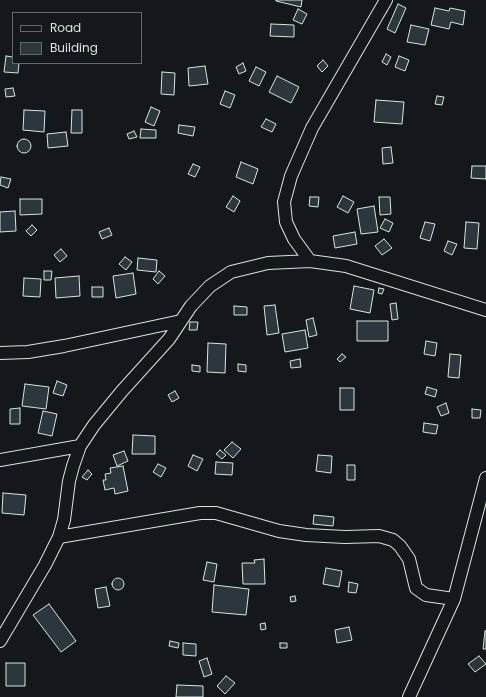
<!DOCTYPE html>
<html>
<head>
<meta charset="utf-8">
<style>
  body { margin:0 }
  #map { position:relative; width:486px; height:697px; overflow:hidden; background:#14181c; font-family:Poppins,sans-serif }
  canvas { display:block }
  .legend { position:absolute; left:12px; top:12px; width:130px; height:52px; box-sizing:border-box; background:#14181c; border:1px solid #626a69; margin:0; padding:5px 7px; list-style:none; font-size:12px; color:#d8e6dc }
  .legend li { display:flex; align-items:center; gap:8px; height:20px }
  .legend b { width:20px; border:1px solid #626a69 }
</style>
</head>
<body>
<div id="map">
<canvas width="486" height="697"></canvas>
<ul class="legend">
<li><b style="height:5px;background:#14181c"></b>Road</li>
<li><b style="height:11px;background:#2c363c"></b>Building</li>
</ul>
</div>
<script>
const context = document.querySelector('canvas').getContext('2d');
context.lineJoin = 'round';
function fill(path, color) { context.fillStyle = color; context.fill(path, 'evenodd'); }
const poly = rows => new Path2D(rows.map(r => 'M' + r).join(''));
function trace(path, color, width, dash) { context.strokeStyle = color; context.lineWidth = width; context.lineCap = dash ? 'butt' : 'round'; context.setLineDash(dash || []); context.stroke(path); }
const building = poly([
  [276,0,302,0,301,7,276,1,276,0],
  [398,4,406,8,395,33,387,29,398,4],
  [435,8,449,11,450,8,465,11,463,25,451,22,449,29,431,25,435,8],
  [298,9,307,14,302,24,293,20,298,9],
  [271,24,294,25,294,37,270,36,271,24],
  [411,25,429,29,425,45,407,42,411,25],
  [386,54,391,57,387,65,382,62,386,54],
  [6,56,13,57,13,63,19,63,18,73,4,72,6,56],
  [399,56,409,60,405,71,395,67,399,56],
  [323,60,328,66,322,72,317,66,323,60],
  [243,63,246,71,239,74,236,67,243,63],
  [205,66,208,84,189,86,188,68,205,66],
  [256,67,266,72,259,86,249,81,256,67],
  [162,72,175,73,174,95,161,94,162,72],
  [277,76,299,87,291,103,269,92,277,76],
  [13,88,15,96,6,97,5,89,13,88],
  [225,91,235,95,230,108,220,104,225,91],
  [437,96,444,97,442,105,435,104,437,96],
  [376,100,404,102,402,124,374,122,376,100],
  [151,107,160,111,154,126,145,122,151,107],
  [24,110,45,111,44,132,23,130,24,110],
  [72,110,82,110,82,133,71,133,72,110],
  [266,119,276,124,272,132,261,127,266,119],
  [179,125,195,127,193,136,178,133,179,125],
  [141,129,156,130,156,138,140,138,141,129],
  [134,131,137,137,129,139,127,134,134,131],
  [66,132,68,146,48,148,47,134,66,132],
  '17 146a7 7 0 1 1 14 0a7 7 0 1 1-14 0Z',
  [391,147,393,163,383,164,382,148,391,147],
  [241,162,258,169,253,184,236,177,241,162],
  [193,164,200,167,195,177,188,174,193,164],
  [472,166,486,166,486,179,471,178,472,166],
  [1,177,11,179,8,188,0,185,1,177],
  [233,196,240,201,234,212,226,207,233,196],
  [343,196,354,202,348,213,337,207,343,196],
  [310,197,319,197,318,207,309,206,310,197],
  [379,197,390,197,391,214,380,215,379,197],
  [20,199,42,199,42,214,20,215,20,199],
  [374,206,378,232,361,234,357,209,374,206],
  [15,211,16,231,0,232,0,212,15,211],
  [385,219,393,223,389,232,380,228,385,219],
  [425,222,435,224,430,241,420,238,425,222],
  [466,222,479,223,477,249,464,248,466,222],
  [32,225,37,230,31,236,26,231,32,225],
  [109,228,112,235,102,239,99,232,109,228],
  [355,232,357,244,335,248,333,236,355,232],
  [384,239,392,248,382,255,375,246,384,239],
  [448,241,457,244,452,255,444,251,448,241],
  [61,249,67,256,60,262,54,255,61,249],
  [125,257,132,262,126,270,119,264,125,257],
  [138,258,157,260,156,272,137,270,138,258],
  [44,271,52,271,51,280,44,280,44,271],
  [159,271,165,276,158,284,153,279,159,271],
  [133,273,136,294,116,298,113,276,133,273],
  [79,276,80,296,56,298,55,278,79,276],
  [24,278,41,279,40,297,23,296,24,278],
  [354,286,374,290,370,313,350,309,354,286],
  [92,287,103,287,103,297,92,297,92,287],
  [379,288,384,289,382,294,378,293,379,288],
  [396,303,398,319,392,320,390,304,396,303],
  [275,305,279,333,267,335,264,306,275,305],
  [234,306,247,307,247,315,234,315,234,306],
  [313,318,317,335,309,337,306,320,313,318],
  [357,321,388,321,388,341,357,341,357,321],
  [190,322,198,322,197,330,189,330,190,322],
  [305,330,308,348,285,352,282,334,305,330],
  [426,341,437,343,435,356,424,354,426,341],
  [208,343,226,344,225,373,207,372,208,343],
  [342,354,346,357,340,362,337,359,342,354],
  [450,354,461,355,459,378,448,377,450,354],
  [300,359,301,367,291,368,290,361,300,359],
  [238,364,246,365,246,372,238,371,238,364],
  [192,365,200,366,200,372,192,371,192,365],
  [57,381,67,385,63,396,53,393,57,381],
  [25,384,49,387,46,409,22,406,25,384],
  [427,387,437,390,435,397,425,394,427,387],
  [340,388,354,388,354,410,340,410,340,388],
  [175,391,179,398,172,402,168,395,175,391],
  [446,403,449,413,441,416,437,407,446,403],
  [20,408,20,424,10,424,10,409,20,408],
  [472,409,481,410,480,418,472,418,472,409],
  [43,411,57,414,52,436,38,433,43,411],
  [424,423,438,425,436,434,423,432,424,423],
  [133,435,155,436,155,454,132,454,133,435],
  [232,442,241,449,233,458,224,450,232,442],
  [220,450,226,455,222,459,216,454,220,450],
  [124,451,128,461,117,466,113,455,124,451],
  [193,455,203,459,197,471,188,466,193,455],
  [318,455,332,456,331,473,316,471,318,455],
  [216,462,233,463,232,475,215,474,216,462],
  [158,464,166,468,161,477,153,472,158,464],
  [347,465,355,465,355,480,347,480,347,465],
  [123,466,128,491,115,494,114,488,105,490,103,480,106,480,105,474,111,473,110,468,123,466],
  [88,470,92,474,87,480,82,477,88,470],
  [3,493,26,495,24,515,2,513,3,493],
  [314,515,334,517,333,526,313,524,314,515],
  [264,559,265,584,243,584,242,563,255,563,254,560,264,559],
  [207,562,217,564,214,582,203,580,207,562],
  [326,568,342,571,339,587,323,584,326,568],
  '112 584a6 6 0 1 1 12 0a6 6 0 1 1-12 0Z',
  [349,582,358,584,356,593,348,592,349,582],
  [214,585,249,589,246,615,212,612,214,585],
  [106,587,110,606,98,608,95,589,106,587],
  [295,596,296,601,291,602,290,597,295,596],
  [49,604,76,641,61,652,33,615,49,604],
  [265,623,266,629,261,630,260,624,265,623],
  [349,627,352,640,337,643,335,630,349,627],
  [485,631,486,631,486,649,483,649,485,631],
  [170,641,179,643,178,648,169,646,170,641],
  [183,643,196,644,196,656,183,655,183,643],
  [280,643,287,643,287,648,280,648,280,643],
  [479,656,486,664,475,672,468,664,479,656],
  [207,658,212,674,204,677,199,661,207,658],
  [6,663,25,663,25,686,6,686,6,663],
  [226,676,235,683,225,694,217,686,226,676],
  [177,685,203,686,203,697,176,697,177,685]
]);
fill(building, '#2c363c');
trace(building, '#d8e6dc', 1);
const minor = poly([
  [310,261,294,239,286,222,284,202,291,176,312,128,386,0],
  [0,353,28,352,64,346,181,321],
  [0,460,80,446],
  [59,537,200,513,216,513,279,531,306,535,345,537,379,536,393,540,400,546,409,559,416,588,426,595,454,599],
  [0,641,45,565,59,537,64,520,69,481,73,466,80,446,94,425,122,391,169,339,191,306,210,286,231,272,268,263,310,261,346,266,486,310],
  [409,697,454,599,486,478]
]);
trace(minor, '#d8e6dc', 14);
trace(minor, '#14181c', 12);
</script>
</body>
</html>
